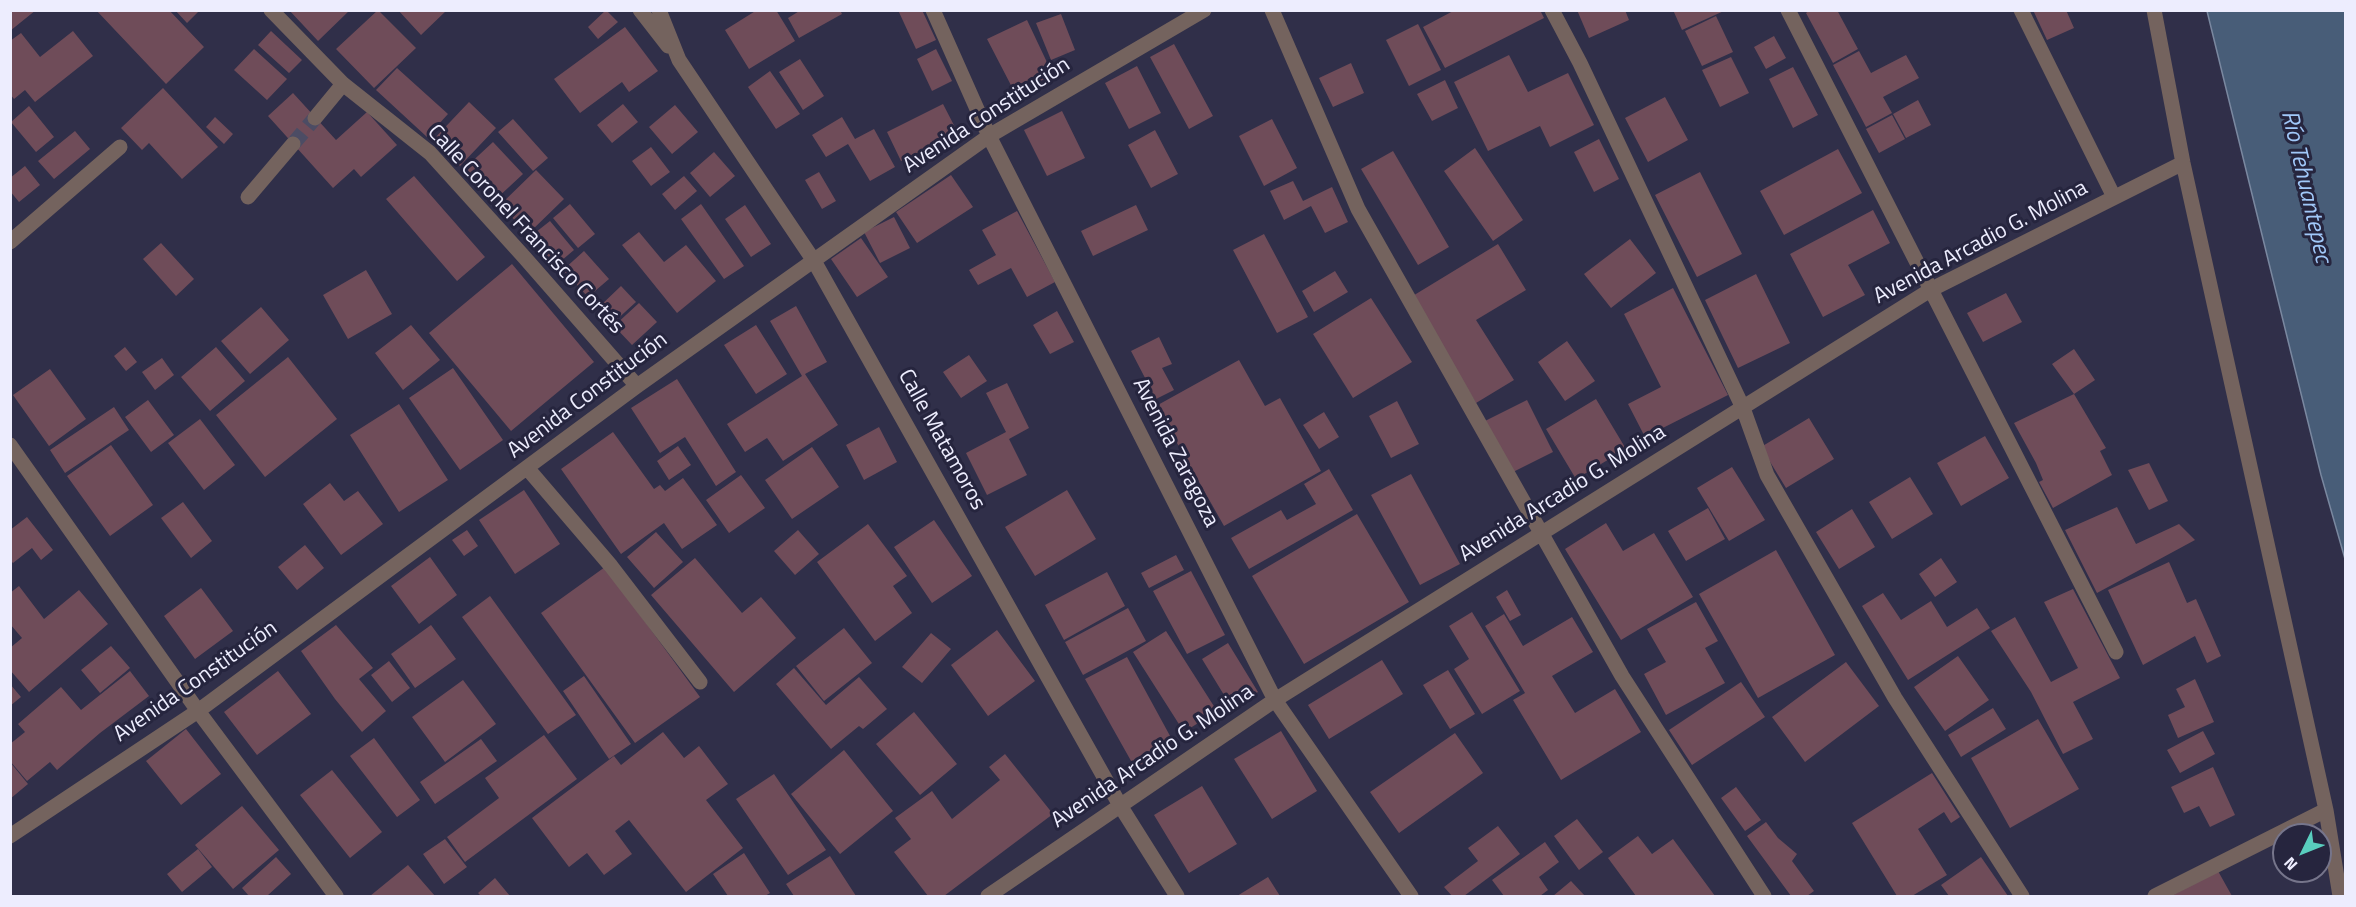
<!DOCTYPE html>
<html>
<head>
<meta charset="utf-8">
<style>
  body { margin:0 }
  #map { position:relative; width:2356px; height:907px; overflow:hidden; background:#302f49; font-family:"Titillium Web",sans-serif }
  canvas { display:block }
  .frame { position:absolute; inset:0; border:12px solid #ededfe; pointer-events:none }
  .north { position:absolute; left:2272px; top:823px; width:60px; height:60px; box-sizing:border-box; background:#26253e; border:2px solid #76758b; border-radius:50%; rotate:227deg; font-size:16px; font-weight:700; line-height:24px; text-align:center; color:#ededfe }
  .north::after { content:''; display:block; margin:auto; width:21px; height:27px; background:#59cebe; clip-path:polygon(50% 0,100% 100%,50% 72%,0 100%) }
</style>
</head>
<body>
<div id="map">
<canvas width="2356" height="907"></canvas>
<div class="frame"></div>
<div class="north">N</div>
</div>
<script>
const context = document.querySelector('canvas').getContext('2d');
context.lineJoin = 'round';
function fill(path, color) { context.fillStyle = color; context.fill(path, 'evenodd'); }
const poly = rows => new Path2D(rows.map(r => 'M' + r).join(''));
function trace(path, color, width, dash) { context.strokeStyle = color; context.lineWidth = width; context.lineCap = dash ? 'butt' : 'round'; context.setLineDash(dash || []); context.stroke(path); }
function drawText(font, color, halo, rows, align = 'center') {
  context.font = font + ' "Titillium Web",sans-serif'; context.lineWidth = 6; context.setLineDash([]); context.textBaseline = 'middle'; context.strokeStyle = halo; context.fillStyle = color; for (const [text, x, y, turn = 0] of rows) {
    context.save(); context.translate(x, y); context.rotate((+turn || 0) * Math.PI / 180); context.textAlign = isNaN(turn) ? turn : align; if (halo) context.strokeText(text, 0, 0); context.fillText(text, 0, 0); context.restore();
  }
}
const water = poly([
  [2207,11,2345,11,2345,559,2321,475,2207,11]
]);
fill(water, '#485d78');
trace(water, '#7a88a0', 1.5);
fill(poly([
  [10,10,36,10,10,31],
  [96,10,169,10,204,47,166,84],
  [175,10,200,10,187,23],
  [289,10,350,10,318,41],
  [378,10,416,48,374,88,336,49],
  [398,10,447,10,421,35],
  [606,10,618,22,598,39,588,27],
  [757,10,776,10,795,41,749,69,725,30],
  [801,10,840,10,842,14,799,38,788,18],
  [898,10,922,10,936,40,916,49],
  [1455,10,1540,10,1544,18,1445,68,1423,27],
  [1577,10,1625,10,1629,20,1589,38],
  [1673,10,1726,10,1682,30],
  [1810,10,1837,10,1858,49,1833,63,1806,13],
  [2033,10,2066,10,2074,28,2047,40],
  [1061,14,1075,50,1051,60,1036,23],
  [1716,16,1733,52,1702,66,1685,31],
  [1027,20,1053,75,1015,93,987,39],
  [1418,24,1441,70,1409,86,1386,40],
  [625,27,658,71,629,92,622,82,580,113,554,79],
  [73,31,93,56,35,102,25,90,14,99,10,94,10,41,21,33,40,57],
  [271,31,302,60,289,73,258,45],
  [1774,36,1786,58,1766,69,1754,47],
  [1174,44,1213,116,1189,129,1150,57],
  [254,49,287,79,267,100,234,70],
  [936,49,952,81,932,91,917,59],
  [1859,51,1871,73,1906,55,1919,78,1883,97,1892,113,1866,127,1833,65],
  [1509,55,1528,92,1568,73,1594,125,1550,147,1540,126,1488,151,1454,82],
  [1731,57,1749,93,1720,107,1702,70],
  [800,59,824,96,803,110,779,72],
  [1351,63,1364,93,1333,107,1319,78],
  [1137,66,1161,113,1129,129,1105,83],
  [1793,67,1818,115,1793,128,1769,79],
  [397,68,448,114,427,137,376,90],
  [770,71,800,114,776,129,748,87],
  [1445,80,1458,108,1432,121,1417,94],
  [163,88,218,147,182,179,149,143,142,150,121,128],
  [293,93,336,140,367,112,397,145,361,177,354,169,333,188,268,116],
  [1665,97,1688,140,1648,162,1625,118],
  [1918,100,1931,125,1906,138,1893,114],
  [469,102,496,128,460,166,433,140],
  [623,104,638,122,612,143,597,125],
  [943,104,958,133,901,161,887,132],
  [675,105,698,132,672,154,649,127],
  [29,106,54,137,36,152,11,122],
  [1062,111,1085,158,1047,176,1024,130],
  [1892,115,1905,139,1879,153,1866,129],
  [215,117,233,134,224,144,206,127],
  [842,117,855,139,874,129,895,167,870,181,848,144,826,157,812,135],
  [513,119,548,158,533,171,498,132],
  [1272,119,1297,168,1264,186,1239,136],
  [1155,130,1178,174,1151,188,1128,145],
  [75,131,90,149,54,179,38,161],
  [1599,139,1619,179,1594,192,1574,152],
  [493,142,523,174,495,200,465,168],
  [651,147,670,172,651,186,632,161],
  [1475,148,1523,220,1493,241,1444,171],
  [1838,149,1862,193,1784,235,1760,191],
  [1393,151,1449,247,1418,265,1361,169],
  [714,152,735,176,710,197,690,173],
  [25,166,40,185,19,202,10,191,10,178],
  [536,170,564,199,528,234,500,205],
  [819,172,836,201,822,209,805,180],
  [1700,172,1742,254,1697,277,1655,195],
  [951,175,973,207,917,243,896,212],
  [414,176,485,257,457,281,386,199],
  [684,176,697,191,675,210,662,194],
  [1293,181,1303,201,1332,187,1348,222,1325,233,1311,206,1284,220,1270,191],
  [570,204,595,234,578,248,553,218],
  [701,204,744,266,724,279,681,219],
  [745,205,771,244,751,257,725,219],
  [1136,205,1148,230,1093,256,1081,231],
  [1873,210,1890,243,1848,265,1865,295,1823,317,1790,254],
  [1017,211,1055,282,1027,297,1011,268,978,285,969,270,996,255,982,230],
  [894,217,910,248,880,263,864,232],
  [550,221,574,250,555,266,531,236],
  [639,232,664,262,686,245,716,281,677,313,622,245],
  [1264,234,1308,317,1277,333,1233,250],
  [861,238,888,277,857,297,831,259],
  [1630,239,1656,273,1611,308,1584,274],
  [161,243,194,279,176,296,143,259],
  [1498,244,1526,290,1476,320,1514,380,1476,403,1411,297],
  [584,251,609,279,588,297,563,270],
  [512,264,594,362,511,431,429,333],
  [366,270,392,314,348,339,323,295],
  [1335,271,1348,292,1314,312,1302,291],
  [1756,274,1790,343,1738,368,1705,300],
  [621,286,636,302,613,323,599,307],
  [1673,288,1728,395,1645,437,1628,404,1661,387,1624,314],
  [2006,293,2022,322,1983,342,1967,313],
  [1371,298,1412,362,1353,398,1313,334],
  [639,303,657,322,632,345,614,326],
  [796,306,827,362,805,374,838,425,783,461,767,438,745,452,727,424,802,376,770,321],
  [261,307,289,340,250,374,221,341],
  [1057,311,1074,342,1050,354,1033,325],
  [411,325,440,360,403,390,375,353],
  [756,325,787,374,756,394,724,345],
  [1159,337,1172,364,1162,368,1174,390,1156,399,1131,351],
  [1567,341,1595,381,1565,401,1538,362],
  [125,347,137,362,126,371,114,356],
  [216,347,245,381,210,411,181,377],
  [2074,349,2095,380,2074,394,2052,364],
  [969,355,987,381,961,398,943,372],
  [288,357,337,419,265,477,216,415],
  [162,358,174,375,155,390,142,372],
  [1239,360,1265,406,1280,398,1321,471,1224,526,1156,406],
  [453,368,503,440,460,470,409,398],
  [50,369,86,419,49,446,13,395],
  [677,379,736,472,716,486,685,437,660,453,631,408],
  [1007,383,1029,428,1009,439,1027,475,987,495,966,453,1006,432,986,393],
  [2074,394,2106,448,2100,451,2112,475,2053,508,2039,482,2043,480,2036,463,2014,423],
  [1596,399,1626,449,1576,479,1546,429],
  [148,400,174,435,151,452,125,417],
  [1527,400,1553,452,1511,473,1485,421],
  [1397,401,1419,444,1391,458,1369,416],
  [399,404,448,480,399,512,350,435],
  [114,407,129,430,65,473,50,450],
  [1324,412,1339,437,1319,449,1303,425],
  [1809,418,1834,459,1786,488,1761,447],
  [200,419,235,465,204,490,168,443],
  [879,427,897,462,864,480,846,445],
  [613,432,654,489,660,485,665,491,683,478,717,525,682,549,664,523,621,554,561,469],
  [1985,436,2009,478,1961,506,1937,463],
  [111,445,153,505,110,536,67,476],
  [678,446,691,465,669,480,657,461],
  [812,447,839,487,792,519,765,480],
  [2149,463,2168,501,2149,510,2128,470],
  [1732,467,1765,520,1729,541,1697,488],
  [1329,469,1353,510,1249,569,1231,538,1281,510,1287,520,1316,504,1304,484],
  [1411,474,1460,564,1420,585,1371,495],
  [741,475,765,508,729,533,706,500],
  [1910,477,1933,514,1892,539,1869,502],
  [330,483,344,501,358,491,383,524,341,555,303,504],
  [524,490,560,544,515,574,479,520],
  [1067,490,1096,539,1035,576,1005,527],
  [183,502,212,541,191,558,161,518],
  [2117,507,2136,544,2179,524,2195,540,2097,593,2065,530],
  [1708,508,1725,539,1686,561,1668,531],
  [1852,509,1875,547,1839,569,1816,532],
  [1357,514,1409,602,1304,664,1252,576],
  [27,517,53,550,41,560,32,548,13,563,10,560,10,530],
  [934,520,972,576,932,603,894,547],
  [1606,523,1623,551,1654,533,1693,597,1621,640,1565,549],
  [868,524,907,576,893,586,912,613,875,641,817,562],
  [467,530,478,546,464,556,452,540],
  [798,530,819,554,795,575,774,551],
  [656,532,683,562,654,588,627,557],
  [305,545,324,568,297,590,278,567],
  [1776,550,1835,655,1758,698,1699,594],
  [1176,555,1184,570,1149,588,1141,573],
  [430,557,457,595,419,624,391,586],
  [695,558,742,613,761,597,796,638,734,692,651,595],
  [1941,558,1957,582,1935,597,1919,574],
  [2169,562,2187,603,2196,599,2221,656,2207,663,2195,636,2143,665,2108,590],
  [605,567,700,697,635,743,541,613],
  [1191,571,1225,635,1187,654,1153,591],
  [1107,572,1125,606,1064,640,1045,605],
  [19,586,44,619,79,590,108,624,29,692,10,670,10,648,22,638,10,624,10,593],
  [201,588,233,631,195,659,164,616],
  [2073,589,2120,678,2073,702,2093,739,2063,754,2031,692,1991,631,2015,617,2051,682,2078,668,2044,602],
  [1507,590,1521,615,1510,621,1496,597],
  [1883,593,1901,620,1931,601,1947,627,1977,608,1990,628,1908,680,1862,606],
  [490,596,576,715,548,734,462,617],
  [1696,602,1718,641,1705,648,1725,683,1666,715,1644,674,1666,662,1647,629],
  [1128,608,1146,641,1083,675,1065,642],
  [1472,612,1520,691,1482,714,1454,669,1469,659,1449,626],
  [1504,614,1523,646,1572,617,1593,652,1552,676,1575,713,1615,689,1641,732,1561,780,1513,700,1525,693,1485,626],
  [336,625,373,668,359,679,386,711,362,732,335,699,301,651],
  [431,625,456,659,415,688,391,654],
  [844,628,872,663,824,701,796,666],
  [997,630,1035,681,988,716,951,665],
  [1166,631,1217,711,1184,732,1133,652],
  [931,633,951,649,922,683,902,667],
  [1228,643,1258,692,1232,708,1202,659],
  [111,646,130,668,100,693,81,670],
  [1958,656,1989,700,1945,731,1914,687],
  [1127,657,1175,745,1135,768,1085,679],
  [1382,660,1403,694,1329,739,1308,705],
  [389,661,410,688,392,702,371,675],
  [1846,662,1879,706,1805,762,1772,717],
  [794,668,826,705,859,677,887,709,863,729,859,726,831,749,776,684],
  [1448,670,1475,714,1450,729,1423,685],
  [130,671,149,696,100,733,57,770,50,762,27,781,10,761,10,744,25,732,18,724,61,687,81,710],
  [278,671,311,714,257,755,224,712],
  [584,676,631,744,609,759,563,691],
  [2195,679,2214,722,2178,738,2168,715,2185,707,2176,689],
  [463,680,496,724,445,762,412,717],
  [1741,682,1765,717,1692,765,1669,730],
  [10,684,21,697,10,706],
  [1993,708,2006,729,1961,757,1948,735],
  [914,712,957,764,920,795,876,744],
  [2038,719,2079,789,2010,828,1971,758],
  [186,729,221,774,181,805,146,761],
  [1281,731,1317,791,1272,819,1234,759],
  [2203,731,2215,754,2180,773,2167,750],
  [663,732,684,758,699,746,728,784,706,800,743,848,686,892,629,820,615,831,632,854,604,875,587,853,569,867,532,818,614,756,621,765],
  [1455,733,1483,773,1399,833,1370,792],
  [544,735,577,779,465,862,447,837,499,798,485,778],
  [374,738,420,800,397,817,350,756],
  [481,739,497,761,435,804,420,782],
  [844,750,893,811,840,854,791,794],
  [1005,754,1053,814,944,896,928,896,894,852,911,839,895,818,932,791,952,819,1000,780,989,767],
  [10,762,28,784,10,799],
  [2213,767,2235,815,2210,827,2199,806,2184,813,2171,787],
  [332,770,382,832,350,858,300,795],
  [1932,773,1960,817,1951,823,1944,812,1918,829,1947,875,1912,896,1897,896,1852,823],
  [774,774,826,850,788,875,736,799],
  [1202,786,1237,844,1189,873,1154,815],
  [1736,787,1761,820,1745,831,1721,798],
  [242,806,279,850,233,889,195,845],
  [1577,819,1603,852,1579,870,1554,836],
  [1766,822,1778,838,1797,854,1792,861,1814,891,1807,896,1791,896,1747,836],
  [1498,826,1520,854,1464,896,1452,896,1444,887,1478,861,1468,848],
  [1638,836,1652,854,1673,839,1715,896,1636,896,1608,858],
  [445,839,467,867,444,884,423,854],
  [1545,842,1559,862,1539,877,1548,890,1540,896,1504,896,1492,880],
  [198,849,212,867,182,892,167,874],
  [744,853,770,893,765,896,728,896,713,874],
  [830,856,856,896,794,896,786,884],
  [276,857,291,874,267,896,249,896,242,888],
  [1981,857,2008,896,1949,896,1941,885],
  [408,865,435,896,370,896],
  [2218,871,2232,896,2171,896],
  [1268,877,1280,896,1237,896],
  [495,878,510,896,481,896,478,893],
  [1571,881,1585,896,1553,896]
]), '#6f4c59');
trace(poly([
  [293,144,315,118]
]), '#4c4c64', 15, [15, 8]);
trace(poly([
  [271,10,343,84,430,153,525,258,637,386],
  [640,10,668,46],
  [659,10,679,60,814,261,1121,807,1177,896],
  [933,10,989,136,1275,700,1411,896],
  [1272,10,1358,209,1622,676,1764,896],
  [1552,10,1580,63,1743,408,1767,475,1895,698,2022,896],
  [1788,10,2116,652],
  [2021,10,2114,197],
  [2154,10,2183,163,2326,810,2340,896],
  [315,118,343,84],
  [248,197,293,144],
  [10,242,120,147],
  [10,445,198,711,336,896],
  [528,469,611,566,700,682],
  [10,836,198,711,637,386,989,136,1204,10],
  [988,896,1275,700,1932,289,2183,163],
  [2155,896,2326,810]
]), '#74635e', 15);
drawText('22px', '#ededfe', '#26253e', [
  ["Avenida Constitución",987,116,-33],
  ["Calle Coronel Francisco Cortés",525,230,47],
  ["Avenida Arcadio G. Molina",1981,243,-28],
  ["Avenida Constitución",588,396,-37],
  ["Calle Matamoros",941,440,61],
  ["Avenida Zaragoza",1175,453,63],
  ["Avenida Arcadio G. Molina",1563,494,-32],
  ["Avenida Constitución",196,682,-35],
  ["Avenida Arcadio G. Molina",1153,757,-34]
]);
drawText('italic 24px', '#a1c8f9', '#26253e', [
  ["Río Tehuantepec",2305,187,77]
]);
</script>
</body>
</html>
